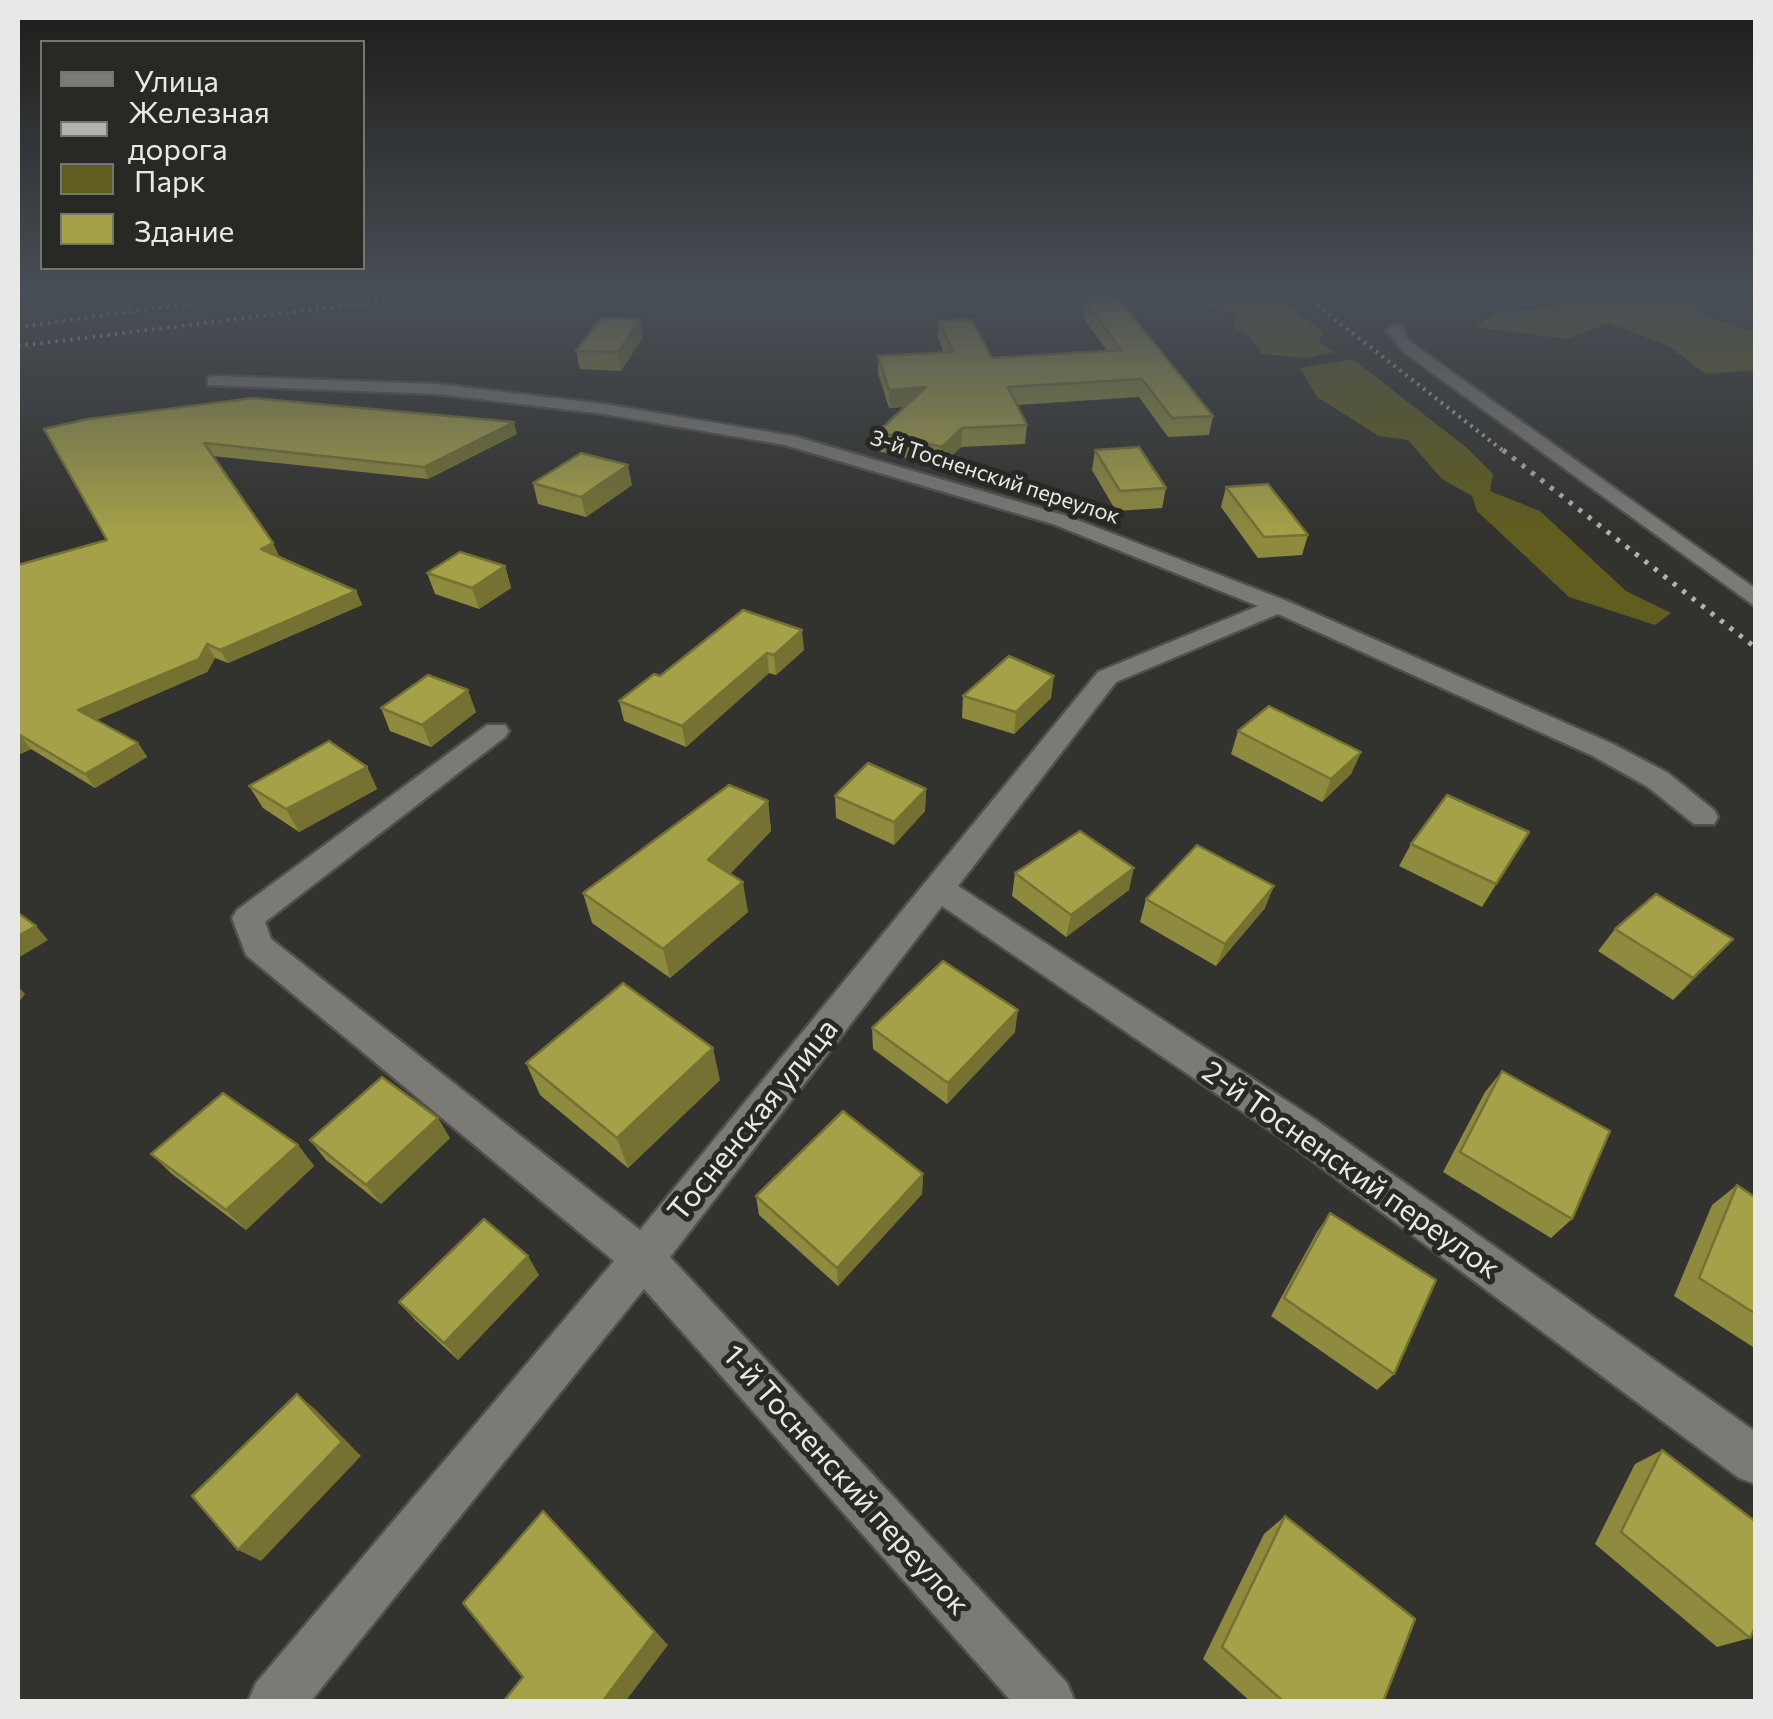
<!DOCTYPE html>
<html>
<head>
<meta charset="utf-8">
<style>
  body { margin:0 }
  #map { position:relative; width:1773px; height:1719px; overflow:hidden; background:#32322e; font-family:Commissioner,sans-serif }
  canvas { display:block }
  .frame { position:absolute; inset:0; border:20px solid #e8e8e6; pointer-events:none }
  .legend { position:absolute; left:40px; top:40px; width:325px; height:230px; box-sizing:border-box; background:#282824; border:2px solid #757572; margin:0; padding:12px 18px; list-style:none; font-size:30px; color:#e8e8e6 }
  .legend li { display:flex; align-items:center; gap:20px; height:50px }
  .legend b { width:50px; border:2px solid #757572 }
</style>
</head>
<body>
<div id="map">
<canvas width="1773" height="1719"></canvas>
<div class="frame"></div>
<ul class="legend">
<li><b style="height:12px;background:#7b7a76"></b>Улица</li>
<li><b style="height:12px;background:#b2b2b0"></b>Железная дорога</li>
<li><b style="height:28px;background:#605d1e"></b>Парк</li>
<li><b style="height:28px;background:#a5a148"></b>Здание</li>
</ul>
</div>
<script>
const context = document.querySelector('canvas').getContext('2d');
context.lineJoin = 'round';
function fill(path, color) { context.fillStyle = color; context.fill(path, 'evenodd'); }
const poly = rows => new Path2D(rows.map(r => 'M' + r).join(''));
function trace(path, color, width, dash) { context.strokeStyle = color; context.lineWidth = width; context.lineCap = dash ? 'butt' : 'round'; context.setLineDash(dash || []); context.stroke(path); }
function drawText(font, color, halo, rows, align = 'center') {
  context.font = font + ' Commissioner,sans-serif'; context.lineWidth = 10; context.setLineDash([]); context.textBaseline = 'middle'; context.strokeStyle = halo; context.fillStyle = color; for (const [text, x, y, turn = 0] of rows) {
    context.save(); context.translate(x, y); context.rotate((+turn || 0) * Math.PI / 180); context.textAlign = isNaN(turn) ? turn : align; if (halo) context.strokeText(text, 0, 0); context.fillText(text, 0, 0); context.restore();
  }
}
fill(poly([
  [1180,296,1257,296,1294,309,1323,332,1319,342,1334,352,1307,358,1262,354,1249,336,1232,327,1237,317,1219,306,1188,303],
  [1600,296,1697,296,1690,298,1701,314,1755,332,1755,370,1706,374,1669,346,1608,323,1567,339,1476,327,1494,313,1558,307],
  [1353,359,1467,448,1493,474,1490,491,1540,511,1626,591,1671,613,1655,625,1569,597,1477,511,1472,496,1442,479,1408,440,1379,436,1317,397,1300,368]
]), '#605d1e');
const minor = poly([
  [1393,325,1403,325,1405,336,1417,347,1756,589,1756,607,1405,353,1386,330,1393,325],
  [214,376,437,384,604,404,793,436,1067,516,1287,601,1613,744,1668,773,1714,810,1718,817,1714,824,1694,824,1648,787,1593,756,1278,614,1116,682,958,886,1316,1120,1756,1432,1756,1484,1739,1478,1290,1144,942,906,670,1257,1067,1683,1075,1702,1012,1702,644,1289,310,1702,248,1702,256,1683,614,1261,246,955,232,918,237,910,487,725,505,725,509,731,505,737,265,922,271,939,640,1230,1098,672,1258,606,1053,524,785,445,604,414,437,394,208,385,208,377,214,376]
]);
trace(minor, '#50504c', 5);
fill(minor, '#7b7a76');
trace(poly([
  [1305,296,1506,453],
  [18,327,246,296],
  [18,346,423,296]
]), '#b2b2b0', 4, [2.5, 5]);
trace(poly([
  [1503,450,1756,648]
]), '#b2b2b0', 5, [4, 8]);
fill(poly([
  [1085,300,1213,416,1209,435,1168,437,1139,397,1017,405,1027,425,1025,444,961,447,941,466,878,451,878,432,904,407,889,408,878,373,878,356,944,353,938,338,939,321,992,358,1107,351,1083,317],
  [643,337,621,371,580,369,576,351],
  [44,429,517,434,428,479,212,456,279,556,356,591,362,605,228,663,215,658,207,672,96,720,138,743,147,757,95,788,31,749,18,755,18,565,107,540],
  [1095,450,1166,488,1162,508,1116,511,1092,470],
  [533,483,632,485,586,517,538,504],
  [1226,487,1308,535,1302,555,1258,558,1221,507],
  [505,566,511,588,479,609,435,594,427,573],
  [743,610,804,650,776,675,769,673,686,747,624,721,619,701,660,676],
  [963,696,1051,698,1014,734,962,718],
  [381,708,476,712,431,747,390,731],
  [1238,731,1361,752,1351,774,1322,802,1231,754],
  [367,767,377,789,299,832,263,808,249,786],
  [926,789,925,811,894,845,836,818,835,796],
  [768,801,771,831,730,874,748,912,670,978,592,923,583,893],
  [1529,832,1482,907,1399,866,1411,844],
  [1015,873,1129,890,1066,937,1012,896],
  [1146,899,1265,908,1216,966,1140,922],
  [1615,929,1733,939,1673,1000,1598,951],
  [872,1028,1015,1032,947,1104,873,1049],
  [526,1063,720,1080,628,1168,540,1095],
  [1502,1071,1572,1219,1551,1238,1443,1172,1485,1092],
  [450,1138,381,1204,326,1160,310,1140],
  [298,1145,314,1166,246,1230,172,1174,151,1154],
  [923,1174,922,1194,838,1286,759,1215,756,1196],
  [1737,1185,1756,1198,1756,1349,1674,1296,1712,1205],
  [1330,1213,1394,1374,1377,1390,1271,1316,1317,1232],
  [539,1275,458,1360,415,1320,399,1302],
  [1662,1450,1750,1638,1717,1647,1595,1544,1635,1464],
  [1285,1516,1383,1702,1251,1702,1203,1659,1264,1534]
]), '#8e8a3e');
fill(poly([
  [640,319,643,337,621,371,618,352],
  [926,387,925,405,889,408,889,390],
  [514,422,517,434,428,479,424,467],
  [962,428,961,447,941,466,942,447],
  [628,465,632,485,586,517,581,497],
  [273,543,279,556,261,549],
  [505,566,511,588,479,609,472,588],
  [356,591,362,605,228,663,220,650],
  [802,630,804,650,776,675,774,655],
  [207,644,215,658,207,672,88,724,78,710],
  [767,653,769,673,686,747,682,726],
  [1054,676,1051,698,1014,734,1016,712],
  [468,690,476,712,431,747,422,725],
  [20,735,31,749,18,755,18,736],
  [138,743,147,757,95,788,85,774],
  [1361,752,1351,774,1322,802,1331,779],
  [367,767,377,789,299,832,286,809],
  [926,789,925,811,894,845,894,822],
  [768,801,771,831,714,890,708,860],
  [1134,868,1129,890,1066,937,1071,915],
  [743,882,748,912,670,978,663,949],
  [1274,886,1265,908,1216,966,1225,944],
  [36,926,48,940,18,958,18,936],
  [1733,939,1712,961,1673,1000,1693,978],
  [18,986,25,994,18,1004],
  [1018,1010,1015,1032,947,1104,948,1083],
  [713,1048,720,1080,628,1168,617,1138],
  [438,1118,450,1138,381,1204,366,1185],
  [298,1145,314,1166,246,1230,226,1210],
  [923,1174,922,1194,838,1286,837,1268],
  [528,1256,539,1275,458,1360,444,1343],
  [297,1394,316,1410,361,1456,261,1561,238,1550],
  [561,1529,668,1645,625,1702,602,1702]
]), '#747132');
const building = poly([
  [1091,296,1116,296,1213,416,1172,418,1142,379,1008,387,1027,425,962,428,942,447,878,432,926,387,889,390,878,356,953,352,939,321,972,320,992,358,1121,350,1085,300,1091,296],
  [601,318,640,319,618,352,576,351,601,318],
  [253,398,514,422,424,467,204,443,273,543,261,549,356,591,220,650,207,644,199,659,78,710,138,743,85,774,20,735,18,736,18,565,107,540,44,429,88,419,253,398],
  [1139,447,1166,488,1120,491,1095,450,1139,447],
  [581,453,628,465,581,497,533,483,581,453],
  [1268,484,1308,535,1264,537,1226,487,1268,484],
  [460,552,505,566,472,588,427,573,460,552],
  [743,610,802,630,774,655,767,653,682,726,619,701,654,674,660,676,743,610],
  [1009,656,1054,676,1016,712,963,696,1009,656],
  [428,675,468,690,422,725,381,708,428,675],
  [1269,706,1361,752,1331,779,1238,731,1269,706],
  [329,741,367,767,286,809,249,786,329,741],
  [868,763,926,789,894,822,835,796,868,763],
  [729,785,768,801,708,860,743,882,663,949,583,893,729,785],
  [1447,795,1529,832,1496,884,1411,844,1447,795],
  [1080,831,1134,868,1071,915,1015,873,1080,831],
  [1197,845,1274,886,1225,944,1146,899,1197,845],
  [1656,894,1733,939,1693,978,1615,929,1656,894],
  [18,913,36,926,18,936,18,913],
  [943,961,1018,1010,948,1083,872,1028,943,961],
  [623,983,713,1048,617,1138,526,1063,623,983],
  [1502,1071,1610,1131,1572,1219,1460,1152,1502,1071],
  [382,1077,438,1118,366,1185,310,1140,382,1077],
  [223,1093,298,1145,226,1210,151,1154,223,1093],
  [843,1111,923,1174,837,1268,756,1196,843,1111],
  [1737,1185,1756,1198,1756,1314,1699,1278,1737,1185],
  [1330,1213,1436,1280,1394,1374,1284,1298,1330,1213],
  [484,1219,528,1256,444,1343,399,1302,484,1219],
  [297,1394,342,1442,238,1550,192,1496,297,1394],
  [1662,1450,1756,1522,1756,1625,1750,1638,1621,1532,1662,1450],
  [543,1511,655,1632,602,1702,503,1702,523,1677,463,1603,543,1511],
  [1285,1516,1415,1619,1383,1702,1284,1702,1222,1647,1285,1516]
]);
fill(building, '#a5a148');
trace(building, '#747132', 2.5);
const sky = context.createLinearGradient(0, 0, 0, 536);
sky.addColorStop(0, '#1c1c19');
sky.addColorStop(0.55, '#494f57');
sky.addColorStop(1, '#494f5700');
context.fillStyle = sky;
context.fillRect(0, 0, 1773, 536);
drawText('22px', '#e8e8e6', '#282824', [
  ["3-й Тосненский переулок",995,477,18]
]);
drawText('30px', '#e8e8e6', '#282824', [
  ["Тосненская улица",753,1120,-51],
  ["2-й Тосненский переулок",1351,1170,35],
  ["1-й Тосненский переулок",846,1480,48]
]);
</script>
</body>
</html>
